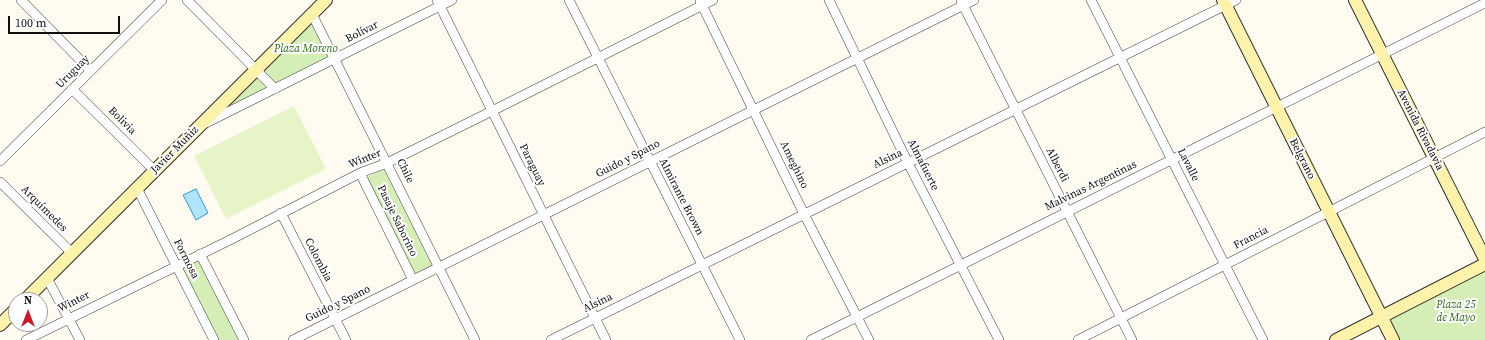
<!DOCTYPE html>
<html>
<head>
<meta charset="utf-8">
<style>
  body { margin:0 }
  #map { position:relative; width:1485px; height:340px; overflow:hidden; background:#fffbf0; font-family:"Source Serif 4",serif }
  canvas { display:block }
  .north { position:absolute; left:8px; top:292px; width:40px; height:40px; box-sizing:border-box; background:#fff; border:1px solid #9f9f9f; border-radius:50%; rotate:0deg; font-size:11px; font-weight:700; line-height:16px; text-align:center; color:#0f0f0f }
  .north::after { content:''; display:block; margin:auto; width:14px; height:18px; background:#cc192a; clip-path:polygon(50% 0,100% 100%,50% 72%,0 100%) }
  .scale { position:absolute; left:8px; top:16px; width:112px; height:18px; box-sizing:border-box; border:2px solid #0f0f0f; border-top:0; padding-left:5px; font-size:12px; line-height:14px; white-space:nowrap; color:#0f0f0f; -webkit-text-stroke:3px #fff; paint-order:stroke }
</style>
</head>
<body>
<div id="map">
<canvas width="1485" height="340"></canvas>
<div class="north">N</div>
<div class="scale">100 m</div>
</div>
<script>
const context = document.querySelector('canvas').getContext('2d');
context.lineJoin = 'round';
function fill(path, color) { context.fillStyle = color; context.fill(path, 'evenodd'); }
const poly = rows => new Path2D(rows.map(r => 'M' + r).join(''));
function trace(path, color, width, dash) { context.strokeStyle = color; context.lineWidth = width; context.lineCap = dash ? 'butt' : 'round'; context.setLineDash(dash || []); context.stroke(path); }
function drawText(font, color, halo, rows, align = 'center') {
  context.font = font + ' "Source Serif 4",serif'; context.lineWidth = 4; context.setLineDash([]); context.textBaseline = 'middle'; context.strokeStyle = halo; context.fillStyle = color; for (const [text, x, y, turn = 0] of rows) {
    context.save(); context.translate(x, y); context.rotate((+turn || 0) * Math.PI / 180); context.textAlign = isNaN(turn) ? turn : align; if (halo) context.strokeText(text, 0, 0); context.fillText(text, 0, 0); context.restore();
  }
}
fill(poly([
  [311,17,331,57,275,86,259,69],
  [256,73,271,88,209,119],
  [386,168,434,265,415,274,367,177],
  [197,258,240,340,217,340,180,267],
  [1485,264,1485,340,1393,340,1382,317]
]), '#d5eeb6');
fill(poly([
  [294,106,326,169,226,219,194,156]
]), '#e7f4c8');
const water = poly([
  [196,189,208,213,196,220,183,195,196,189]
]);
fill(water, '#b0e3fc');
trace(water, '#309ed9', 1);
const street = poly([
  [21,0,91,71],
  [187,0,275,89],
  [437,0,606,340],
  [569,0,740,340],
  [829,0,908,163,999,340],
  [1091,0,1263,340],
  [700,1,804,214,869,340],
  [961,1,1132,340],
  [312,14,475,340],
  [72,89,155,171],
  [206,123,452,0],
  [0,161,162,0],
  [360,173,413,280],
  [0,182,72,253],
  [137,188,214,340],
  [281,213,346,340],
  [200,254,244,340],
  [47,278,80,340],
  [26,340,232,239,360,173,387,163,492,111,713,0],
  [293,340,974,0],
  [551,340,1236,0],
  [811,340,1485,3],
  [1078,340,1485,132]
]);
const secondary = poly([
  [1223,0,1393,340],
  [1355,0,1485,259],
  [25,300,326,0],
  [0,325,16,309],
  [1336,340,1485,264]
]);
trace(street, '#424242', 10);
trace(secondary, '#313131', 14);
trace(street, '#fff', 9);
trace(secondary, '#fff2ab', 12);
drawText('11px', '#0f0f0f', '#fff', [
  ["Bolívar",362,32,-27],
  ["Uruguay",73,72,-45],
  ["Bolivia",122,121,45],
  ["Avenida Rivadavia",1420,130,63],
  ["Javier Muñiz",175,150,-45],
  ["Winter",365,159,-22],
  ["Guido y Spano",628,159,-27],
  ["Alsina",888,159,-26],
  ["Belgrano",1302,159,63],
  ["Paraguay",532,165,64],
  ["Ameghino",794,165,64],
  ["Almafuerte",923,165,63],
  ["Alberdi",1057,165,63],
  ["Lavalle",1188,165,63],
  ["Chile",405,171,64],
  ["Malvinas Argentinas",1091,186,-26],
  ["Almirante Brown",681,197,63],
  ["Arquímedes",44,209,45],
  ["Pasaje Saborino",397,221,64],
  ["Francia",1251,238,-27],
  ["Formosa",186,259,63],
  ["Colombia",318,260,63],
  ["Winter",74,302,-26],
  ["Alsina",598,303,-26],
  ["Guido y Spano",338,304,-26]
]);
drawText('italic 11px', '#2e6d18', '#fff', [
  ["Plaza Moreno",306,49],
  ["Plaza 25",1456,305],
  ["de Mayo",1456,318]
]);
</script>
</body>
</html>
